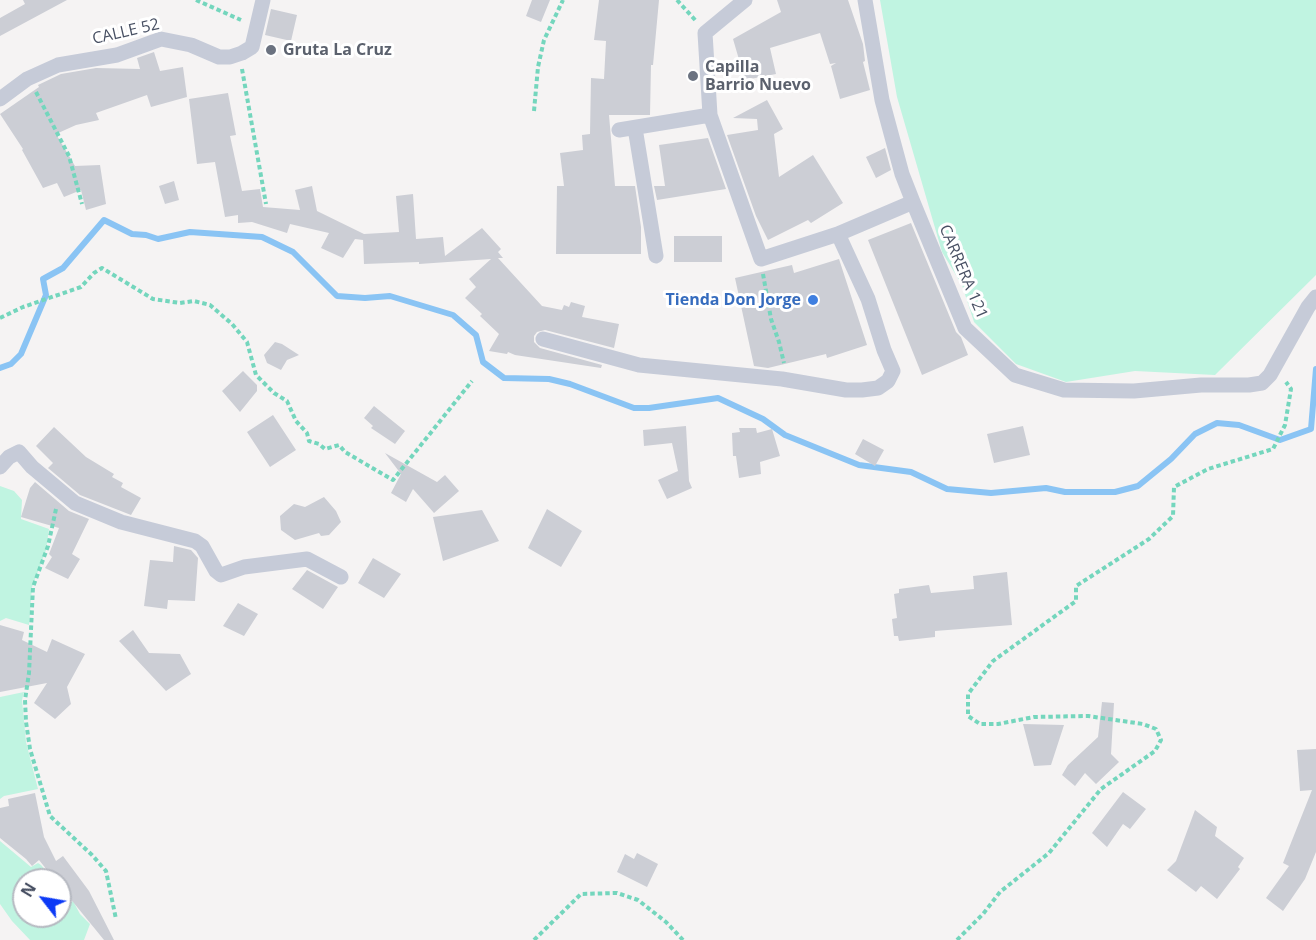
<!DOCTYPE html>
<html>
<head>
<meta charset="utf-8">
<style>
  body { margin:0 }
  #map { position:relative; width:1316px; height:940px; overflow:hidden; background:#f5f3f3; font-family:"Open Sans",sans-serif }
  canvas { display:block }
  .north { position:absolute; left:12px; top:868px; width:60px; height:60px; box-sizing:border-box; background:#fff; border:2px solid #b6b9c1; border-radius:50%; rotate:301deg; font-size:16px; font-weight:700; line-height:24px; text-align:center; color:#485063 }
  .north::after { content:''; display:block; margin:auto; width:21px; height:27px; background:#0c3af6; clip-path:polygon(50% 0,100% 100%,50% 72%,0 100%) }
</style>
</head>
<body>
<div id="map">
<canvas width="1316" height="940"></canvas>
<div class="north">N</div>
</div>
<script>
const context = document.querySelector('canvas').getContext('2d');
context.lineJoin = 'round';
function fill(path, color) { context.fillStyle = color; context.fill(path, 'evenodd'); }
const poly = rows => new Path2D(rows.map(r => 'M' + r).join(''));
function trace(path, color, width, dash) { context.strokeStyle = color; context.lineWidth = width; context.lineCap = dash ? 'butt' : 'round'; context.setLineDash(dash || []); context.stroke(path); }
function drawText(font, color, halo, rows, align = 'center') {
  context.font = font + ' "Open Sans",sans-serif'; context.lineWidth = 6; context.setLineDash([]); context.textBaseline = 'middle'; context.strokeStyle = halo; context.fillStyle = color; for (const [text, x, y, turn = 0] of rows) {
    context.save(); context.translate(x, y); context.rotate((+turn || 0) * Math.PI / 180); context.textAlign = isNaN(turn) ? turn : align; if (halo) context.strokeText(text, 0, 0); context.fillText(text, 0, 0); context.restore();
  }
}
fill(poly([
  [880,0,1316,0,1316,275,1215,375,1135,371,1066,382,1016,364,974,322,962,285,942,252,897,97],
  [0,486,14,491,22,500,21,519,49,529,46,550,32,587,29,625,6,618,0,621],
  [24,692,22,700,26,742,38,789,4,796,0,799,0,697],
  [0,841,31,867,38,863,41,865,54,880,24,880,24,916,60,916,60,888,71,902,73,901,80,914,90,924,84,940,30,940,12,921,0,904]
]), '#c0f4e1');
trace(poly([
  [0,368,11,364,21,354,46,295,43,279,63,268,104,220,132,234,146,235,158,239,190,232,262,237,293,252,337,296,365,298,390,296,453,315,476,335,483,362,504,378,549,379,570,384,634,408,649,408,718,398,763,419,785,435,859,465,911,472,947,489,991,493,1046,488,1065,492,1115,492,1138,486,1171,459,1195,434,1217,423,1239,425,1280,440,1311,429,1316,369]
]), '#8ac4f4', 6);
fill(poly([
  [23,0,67,0,0,36,0,18,25,4],
  [532,0,550,0,541,22,526,16],
  [599,0,659,0,653,65,651,65,650,115,609,115,615,186,635,186,641,227,641,254,556,254,557,186,564,186,560,153,583,150,582,135,590,134,591,78,604,79,606,41,594,40],
  [777,0,848,0,863,44,865,61,863,62,870,90,840,99,831,66,836,63,830,64,820,33,770,48,776,74,745,80,733,39,781,12],
  [271,9,297,15,291,41,265,35],
  [154,52,160,71,183,67,187,97,151,107,147,95,96,113,99,120,76,125,56,134,75,166,100,165,106,204,86,210,81,190,64,197,57,183,43,188,22,150,23,149,0,114,39,87,38,85,61,74,96,68,140,69,137,58],
  [228,93,236,135,230,136,242,191,260,189,263,207,300,210,295,190,312,186,317,211,364,234,399,232,396,196,413,194,416,239,443,237,445,256,482,228,501,249,498,252,503,258,498,258,542,306,562,310,564,305,569,307,571,302,585,306,582,317,619,324,614,348,545,330,537,332,534,336,534,342,540,348,602,365,601,368,515,355,508,352,507,354,489,351,499,334,480,316,482,314,465,298,476,287,469,279,491,259,419,264,419,262,364,264,363,240,355,239,343,258,321,248,329,233,290,224,287,233,252,222,238,223,238,215,225,217,215,162,197,164,189,99],
  [767,100,783,129,774,134,779,177,813,155,843,203,811,223,808,220,768,240,756,216,727,135,758,130,757,119,733,118],
  [708,138,726,189,657,200,654,186,665,186,659,145],
  [885,148,891,170,876,178,866,157],
  [174,181,179,200,165,204,159,186],
  [911,223,956,332,961,337,968,355,922,375,868,240],
  [674,236,722,236,722,262,674,262],
  [839,259,867,345,827,358,826,354,768,368,754,366,735,278,792,265,794,273],
  [275,342,282,344,299,355,287,360,281,370,267,363,264,355],
  [243,371,257,385,257,391,240,412,222,391],
  [374,406,405,431,395,444,371,428,373,426,364,418],
  [273,415,296,450,270,467,247,432],
  [686,426,689,481,692,488,667,499,658,480,678,471,672,443,644,446,643,430],
  [1023,426,1030,455,994,463,987,434],
  [54,427,86,457,114,474,112,477,123,483,121,487,141,498,131,515,80,495,48,468,53,463,36,446],
  [739,428,756,428,757,433,772,429,780,456,760,462,761,474,739,478,736,456,733,456,732,433,740,432],
  [863,439,884,450,875,466,855,454],
  [385,453,437,482,445,475,459,491,434,513,413,489,406,502,391,493,401,474],
  [35,482,69,511,89,519,72,554,80,559,68,579,45,568,52,557,49,554,59,528,21,517,30,488],
  [324,497,336,511,341,522,329,535,321,536,319,533,295,540,281,530,280,516,294,504,305,507],
  [547,509,582,531,561,567,528,548],
  [482,510,499,541,443,561,433,517],
  [174,546,191,550,198,558,195,601,168,600,167,609,144,606,150,560,173,562],
  [373,558,401,574,384,598,358,583],
  [307,570,338,587,323,609,292,589],
  [1007,572,1012,625,935,631,935,637,899,641,898,636,894,636,892,619,897,618,894,594,899,593,899,589,929,585,931,593,974,589,973,576],
  [238,603,258,614,244,636,223,626],
  [0,625,24,632,22,640,47,652,52,639,85,654,67,687,71,704,55,719,34,703,47,683,0,692],
  [133,630,149,653,180,654,191,674,166,691,119,641],
  [1102,702,1114,703,1111,754,1119,762,1096,784,1085,773,1075,786,1062,775,1068,765,1098,737],
  [1023,724,1064,725,1051,765,1034,766],
  [1316,749,1316,852,1305,879,1283,911,1266,898,1289,866,1283,863,1312,790,1300,791,1297,750],
  [1123,792,1146,809,1130,829,1123,824,1107,847,1092,833],
  [35,793,44,837,56,861,63,856,89,891,114,940,104,940,60,886,60,880,55,880,39,860,32,866,26,859,0,838,0,808,9,806,8,799],
  [1195,810,1217,827,1215,836,1244,858,1238,867,1240,869,1217,899,1201,886,1196,892,1167,870,1176,861],
  [637,853,658,864,647,887,617,872,625,854,634,859]
]), '#ccced5');
trace(poly([
  [196,0,241,20],
  [677,0,696,21],
  [242,69,266,204],
  [36,92,69,156,82,204],
  [534,111,538,67,544,40,563,0],
  [763,274,771,319,779,342,784,363],
  [0,318,23,307,81,287,94,273,102,268,153,299,180,303,194,301,210,305,232,324,247,342,256,375,274,393,287,401,296,421,307,433,309,441,319,444,325,449,339,445,345,452,393,480,472,381],
  [56,509,48,546,33,587,29,673,25,700,26,722,30,749,50,816,92,855,106,871,116,919],
  [534,940,581,894,617,893,638,900,666,922,683,940],
  [957,940,983,914,1000,892,1049,853,1101,789,1155,751,1161,740,1156,729,1143,724,1088,716,1034,717,998,724,980,724,968,716,968,694,993,661,1076,601,1076,586,1149,539,1173,516,1174,487,1208,469,1273,449,1285,425,1291,389,1286,382]
]), '#74d6bd', 4, [4.5, 3]);
trace(poly([
  [745,0,705,33,710,115,761,259,838,234,913,202],
  [865,0,882,100,902,174,913,202,965,328,1015,375,1064,390,1134,391,1201,385,1249,385,1262,383,1270,375,1308,307,1316,297],
  [0,99,27,79,58,65,117,55,161,39,191,45,219,57,230,57,242,53,252,47,263,0],
  [635,128,656,256],
  [619,130,710,115],
  [543,339,639,365,782,379,846,390,862,390,878,388,888,381,893,371,884,350,868,299,838,234],
  [0,467,9,457,19,452,32,467,75,503,121,522,195,541,202,546,216,571,221,575,244,567,307,559,341,577]
]), '#c6cbd8', 15);
for (const [x, y, r, color] of [
  [271,50,6,"#6b7280"],
  [693,76,6,"#6b7280"],
  [813,300,6,"#3f7fe0"]
]) { const dot = new Path2D(); dot.arc(x, y, r, 0, 2 * Math.PI); context.fillStyle = color; context.fill(dot); trace(dot, '#fff', 2); }
drawText('16px', '#485063', '#fff', [
  ["CALLE 52",126,32,-13],
  ["CARRERA 121",963,272,67]
]);
drawText('bold 16px', '#5b616d', '#fff', [
  ["Gruta La Cruz",283,50],
  ["Capilla",705,67],
  ["Barrio Nuevo",705,85]
], 'left');
drawText('bold 16px', '#366cbe', '#fff', [
  ["Tienda Don Jorge",801,300]
], 'right');
</script>
</body>
</html>
